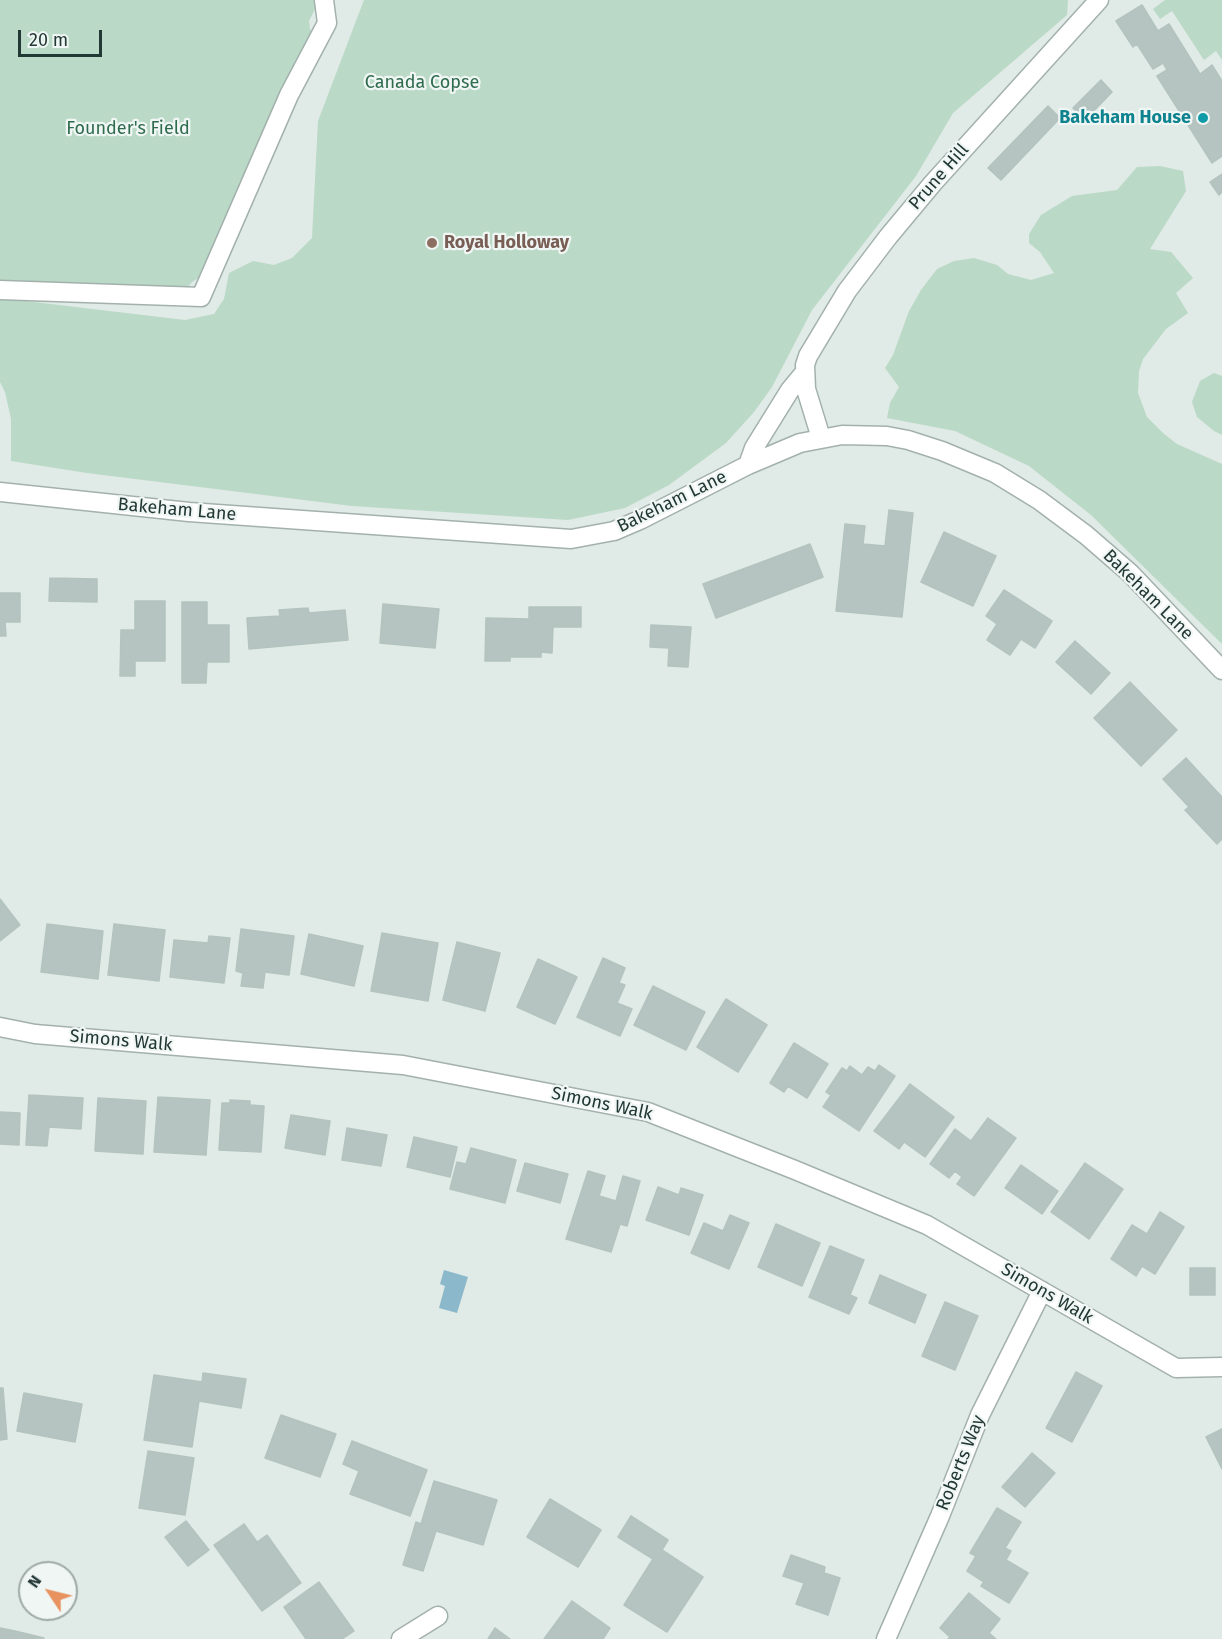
<!DOCTYPE html>
<html>
<head>
<meta charset="utf-8">
<style>
  body { margin:0 }
  #map { position:relative; width:1222px; height:1639px; overflow:hidden; background:#e0eae6; font-family:"Fira Sans",sans-serif }
  canvas { display:block }
  .north { position:absolute; left:18px; top:1561px; width:60px; height:60px; box-sizing:border-box; background:#f0f6f4; border:2px solid #9eaaa8; border-radius:50%; rotate:305deg; font-size:16px; font-weight:700; line-height:24px; text-align:center; color:#223835 }
  .north::after { content:''; display:block; margin:auto; width:21px; height:27px; background:#e89260; clip-path:polygon(50% 0,100% 100%,50% 72%,0 100%) }
  .scale { position:absolute; left:18px; top:30px; width:84px; height:27px; box-sizing:border-box; border:3px solid #223835; border-top:0; padding-left:8px; font-size:18px; line-height:21px; white-space:nowrap; color:#223835; -webkit-text-stroke:4px #f0f6f4; paint-order:stroke }
</style>
</head>
<body>
<div id="map">
<canvas width="1222" height="1639"></canvas>
<div class="north">N</div>
<div class="scale">20 m</div>
</div>
<script>
const context = document.querySelector('canvas').getContext('2d');
context.lineJoin = 'round';
function fill(path, color) { context.fillStyle = color; context.fill(path, 'evenodd'); }
const poly = rows => new Path2D(rows.map(r => 'M' + r).join(''));
function trace(path, color, width, dash) { context.strokeStyle = color; context.lineWidth = width; context.lineCap = dash ? 'butt' : 'round'; context.setLineDash(dash || []); context.stroke(path); }
function drawText(font, color, halo, rows, align = 'center') {
  context.font = font + ' "Fira Sans",sans-serif'; context.lineWidth = 4.5; context.setLineDash([]); context.textBaseline = 'middle'; context.strokeStyle = halo; context.fillStyle = color; for (const [text, x, y, turn = 0] of rows) {
    context.save(); context.translate(x, y); context.rotate((+turn || 0) * Math.PI / 180); context.textAlign = isNaN(turn) ? turn : align; if (halo) context.strokeText(text, 0, 0); context.fillText(text, 0, 0); context.restore();
  }
}
fill(poly([
  [0,0,316,0,316,7,309,21,310,29,314,35,200,277,192,282,186,289,0,283],
  [364,0,1068,0,1067,15,953,113,916,176,812,310,772,387,754,412,726,443,669,485,625,508,568,520,352,506,87,473,11,461,11,419,5,392,0,382,0,298,185,320,214,314,224,299,229,273,253,261,274,265,292,258,312,238,318,121],
  [1165,0,1222,0,1222,60,1216,51,1204,60,1172,11,1160,19,1153,9],
  [1160,166,1183,171,1186,191,1150,249,1171,252,1193,278,1176,293,1188,313,1166,329,1143,359,1139,371,1138,393,1147,417,1164,434,1177,444,1222,464,1222,644,1091,515,1029,466,955,431,887,418,890,403,899,387,885,368,893,355,909,311,921,290,937,269,954,261,974,258,997,265,1008,274,1031,280,1054,273,1040,252,1029,243,1029,234,1041,215,1072,196,1117,190,1137,167],
  [1214,373,1222,376,1222,435,1214,431,1197,417,1192,402,1200,381]
]), '#bad9c6');
fill(poly([
  [444,1270,468,1277,457,1313,439,1308,445,1286,440,1284]
]), '#8bb9cb');
const building = poly([
  [1142,5,1158,31,1169,24,1200,74,1212,65,1222,81,1222,156,1212,163,1157,76,1167,70,1163,63,1153,69,1137,44,1133,47,1116,21,1142,5],
  [1101,80,1112,92,1085,120,1073,108,1101,80],
  [1048,106,1060,118,1001,180,988,168,1048,106],
  [1222,174,1222,192,1219,195,1210,182,1222,174],
  [889,510,913,513,902,617,836,611,845,524,865,526,863,544,885,546,889,510],
  [944,532,996,556,973,606,921,582,944,532],
  [810,544,823,577,716,618,703,584,810,544],
  [50,578,97,579,97,602,49,601,50,578],
  [1004,590,1052,621,1035,648,1021,639,1010,655,987,640,997,624,986,616,1004,590],
  [0,593,20,593,20,622,5,622,6,636,0,636,0,593],
  [135,601,165,601,165,661,135,661,135,676,120,676,121,630,135,630,135,601],
  [182,602,207,602,207,625,229,625,229,662,207,662,206,683,182,683,182,602],
  [383,604,439,609,435,648,380,643,383,604],
  [529,607,581,607,581,627,553,627,552,653,541,652,541,657,510,657,510,661,485,661,486,618,529,619,529,607],
  [308,608,309,613,345,610,348,640,249,649,247,618,280,616,279,610,308,608],
  [651,625,691,627,688,667,668,666,669,648,650,647,651,625],
  [1075,641,1110,673,1091,694,1056,662,1075,641],
  [1130,682,1177,730,1141,766,1094,718,1130,682],
  [1186,758,1222,797,1222,839,1217,844,1185,810,1189,807,1163,779,1186,758],
  [0,899,20,925,0,941,0,899],
  [47,924,103,931,98,979,41,972,47,924],
  [114,924,165,930,159,981,108,975,114,924],
  [241,929,294,936,289,975,265,972,263,988,241,986,243,973,236,971,241,929],
  [382,933,438,943,428,1001,371,991,382,933],
  [309,934,363,946,354,986,301,974,309,934],
  [209,936,230,938,224,983,170,977,174,940,208,943,209,936],
  [457,942,500,953,485,1011,443,1000,457,942],
  [603,958,625,968,619,983,625,985,617,1003,632,1009,620,1036,577,1017,603,958],
  [538,959,577,977,555,1024,517,1007,538,959],
  [653,986,705,1012,686,1050,634,1025,653,986],
  [726,999,767,1025,738,1072,697,1047,726,999],
  [794,1043,828,1064,807,1098,788,1086,784,1092,770,1083,794,1043],
  [879,1065,895,1076,859,1131,823,1107,831,1095,826,1092,842,1068,847,1071,850,1066,862,1075,868,1067,875,1071,879,1065],
  [910,1084,954,1117,925,1157,904,1142,899,1149,874,1131,910,1084],
  [29,1095,83,1098,81,1129,49,1127,47,1146,26,1145,29,1095],
  [158,1097,210,1100,206,1155,154,1152,158,1097],
  [98,1098,146,1101,143,1154,95,1151,98,1098],
  [230,1100,250,1101,250,1105,264,1106,261,1152,219,1150,222,1103,230,1103,230,1100],
  [0,1112,20,1113,19,1145,0,1144,0,1112],
  [291,1115,330,1121,325,1155,285,1148,291,1115],
  [988,1118,1016,1138,974,1196,957,1184,962,1177,955,1171,949,1178,930,1164,955,1129,971,1141,988,1118],
  [347,1128,387,1135,381,1166,342,1160,347,1128],
  [414,1137,457,1147,450,1177,407,1167,414,1137],
  [471,1148,516,1160,505,1203,450,1189,457,1162,466,1164,471,1148],
  [525,1163,568,1174,560,1203,517,1191,525,1163],
  [1085,1163,1123,1189,1089,1239,1051,1212,1085,1163],
  [1021,1165,1058,1191,1042,1214,1005,1188,1021,1165],
  [588,1171,605,1176,599,1196,616,1201,623,1176,640,1181,627,1226,620,1224,611,1252,566,1239,588,1171],
  [658,1187,679,1195,681,1188,703,1195,689,1235,646,1220,658,1187],
  [1160,1212,1184,1227,1155,1274,1142,1266,1136,1276,1111,1259,1132,1225,1147,1234,1160,1212],
  [730,1215,749,1223,729,1269,691,1253,704,1223,723,1231,730,1215],
  [776,1224,820,1243,802,1286,758,1267,776,1224],
  [830,1246,864,1260,850,1295,857,1298,849,1314,809,1297,830,1246],
  [1190,1268,1215,1268,1215,1295,1190,1295,1190,1268],
  [880,1275,926,1295,915,1323,869,1303,880,1275],
  [945,1302,978,1316,955,1370,922,1356,945,1302],
  [1076,1372,1102,1386,1072,1442,1046,1428,1076,1372],
  [203,1373,246,1379,241,1408,199,1401,192,1447,144,1440,154,1375,202,1382,203,1373],
  [0,1388,3,1388,7,1439,0,1440,0,1388],
  [24,1393,82,1404,75,1442,17,1431,24,1393],
  [281,1415,336,1434,320,1477,265,1458,281,1415],
  [1222,1429,1222,1469,1206,1437,1222,1429],
  [352,1441,427,1470,410,1516,350,1494,359,1471,343,1464,352,1441],
  [148,1451,194,1458,185,1515,139,1508,148,1451],
  [1032,1453,1055,1473,1025,1507,1002,1487,1032,1453],
  [434,1481,497,1500,483,1545,436,1531,423,1571,403,1565,416,1522,421,1524,434,1481],
  [550,1499,601,1530,578,1567,527,1537,550,1499],
  [997,1508,1021,1522,1005,1548,1011,1551,1006,1560,1028,1573,1009,1603,981,1586,984,1582,967,1571,976,1556,970,1553,997,1508],
  [631,1516,668,1540,662,1550,703,1577,667,1632,624,1605,653,1559,618,1537,631,1516],
  [186,1521,209,1550,188,1566,165,1537,186,1521],
  [244,1524,257,1542,267,1535,301,1583,262,1611,214,1545,244,1524],
  [791,1555,825,1567,824,1573,840,1578,828,1615,796,1604,804,1583,783,1576,791,1555],
  [319,1582,354,1631,342,1639,306,1639,284,1607,319,1582],
  [969,1593,1000,1619,989,1633,996,1639,948,1639,950,1637,940,1628,969,1593],
  [572,1601,610,1628,603,1639,544,1639,572,1601],
  [0,1628,15,1631,13,1639,0,1639,0,1628],
  [495,1628,510,1639,488,1639,495,1628],
  [15,1631,44,1638,13,1639,15,1631]
]);
fill(building, '#b5c4c0');
trace(building, '#b3c3be', 1.5);
const pedestrian = poly([
  [0,290,201,297,289,95,327,23,324,0]
]);
const minor = poly([
  [821,438,806,389,805,365,808,356,847,291,888,237,933,183,1099,0],
  [748,465,754,448,790,390,805,372],
  [0,492,189,512,571,539,614,531,642,519,748,465,800,443,842,435,887,436,908,440,942,451,995,473,1039,500,1086,535,1130,573,1222,670],
  [0,1027,35,1034,403,1065,648,1112,795,1170,927,1225,1176,1368,1222,1367],
  [401,1639,438,1616],
  [886,1639,940,1516,980,1415,1042,1291]
]);
trace(pedestrian, '#a3b1ad', 21);
trace(minor, '#a3b1ad', 21);
trace(pedestrian, '#fff', 18);
trace(minor, '#fff', 18);
for (const [x, y, r, color] of [
  [1203,118,6,"#0f9aa8"],
  [432,243,6,"#8d6e63"]
]) { const dot = new Path2D(); dot.arc(x, y, r, 0, 2 * Math.PI); context.fillStyle = color; context.fill(dot); trace(dot, '#f0f6f4', 2); }
drawText('18px', '#2f6c4e', '#f0f6f4', [
  ["Canada Copse",422,83],
  ["Founder's Field",128,129]
]);
drawText('bold 18px', '#0d838f', '#f0f6f4', [
  ["Bakeham House",1191,118]
], 'right');
drawText('18px', '#223835', '#f0f6f4', [
  ["Prune Hill",939,177,-49],
  ["Bakeham Lane",672,502,-26],
  ["Bakeham Lane",177,510,5],
  ["Bakeham Lane",1148,595,45],
  ["Simons Walk",121,1041,5],
  ["Simons Walk",602,1104,12],
  ["Simons Walk",1047,1294,30],
  ["Roberts Way",961,1463,-68]
]);
drawText('bold 18px', '#785e54', '#f0f6f4', [
  ["Royal Holloway",444,243]
], 'left');
</script>
</body>
</html>
